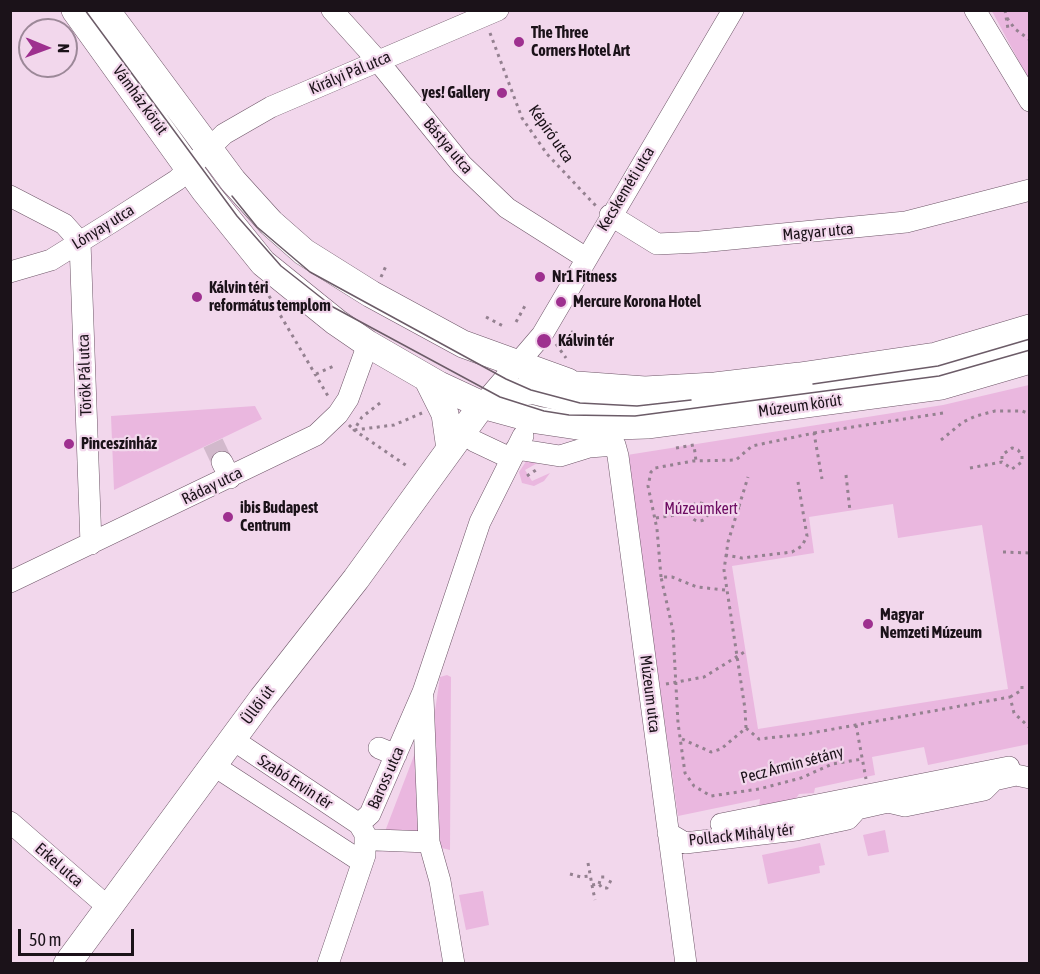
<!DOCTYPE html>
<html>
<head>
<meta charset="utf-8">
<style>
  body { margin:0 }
  #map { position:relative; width:1040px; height:974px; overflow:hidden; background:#f2d7ec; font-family:"Asap Condensed",sans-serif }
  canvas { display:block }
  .frame { position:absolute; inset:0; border:12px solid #1b1219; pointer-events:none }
  .north { position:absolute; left:18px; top:18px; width:60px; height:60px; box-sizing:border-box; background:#f2d7ec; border:2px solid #9c8898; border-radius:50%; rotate:91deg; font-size:16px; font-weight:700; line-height:24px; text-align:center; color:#1b1219 }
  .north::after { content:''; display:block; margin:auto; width:21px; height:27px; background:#9e308f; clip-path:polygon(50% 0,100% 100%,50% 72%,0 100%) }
  .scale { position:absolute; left:18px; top:929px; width:116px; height:27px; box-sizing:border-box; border:3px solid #1b1219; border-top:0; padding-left:8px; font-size:18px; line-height:21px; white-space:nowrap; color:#1b1219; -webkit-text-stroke:4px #f2d7ec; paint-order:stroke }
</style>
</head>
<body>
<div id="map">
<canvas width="1040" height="974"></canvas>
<div class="frame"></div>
<div class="north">N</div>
<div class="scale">50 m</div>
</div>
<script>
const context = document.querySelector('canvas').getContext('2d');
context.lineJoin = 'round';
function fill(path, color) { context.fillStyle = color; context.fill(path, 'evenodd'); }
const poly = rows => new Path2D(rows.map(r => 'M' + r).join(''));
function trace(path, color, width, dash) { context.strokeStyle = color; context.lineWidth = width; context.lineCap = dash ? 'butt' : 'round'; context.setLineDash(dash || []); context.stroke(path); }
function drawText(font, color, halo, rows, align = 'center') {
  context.font = font + ' "Asap Condensed",sans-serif'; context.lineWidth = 4.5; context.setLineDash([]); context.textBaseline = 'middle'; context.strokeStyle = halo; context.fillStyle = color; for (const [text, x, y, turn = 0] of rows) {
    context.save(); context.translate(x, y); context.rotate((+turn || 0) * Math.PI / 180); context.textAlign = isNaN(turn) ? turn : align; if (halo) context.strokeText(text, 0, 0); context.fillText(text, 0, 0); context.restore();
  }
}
fill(poly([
  [991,11,1029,11,1029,80,993,13],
  [1029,385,1029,744,928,765,924,747,872,757,875,775,815,788,814,793,799,794,794,801,759,807,760,799,678,816,627,455,943,405],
  [893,504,898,538,982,525,1008,689,758,729,732,566,814,553,809,517],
  [255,406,262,419,114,490,111,416],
  [527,460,541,461,525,470,532,481,550,473,544,481,534,486,522,483,519,472],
  [447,675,451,677,450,850,384,834,420,740,431,738,440,677],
  [885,830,889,852,868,856,863,835],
  [820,843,825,865,819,866,820,873,768,884,762,855],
  [483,891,489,925,466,930,459,895]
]), '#eab7df');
trace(poly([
  [213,443,222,462]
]), '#d2b9cc', 21, [21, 10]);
const minor = poly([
  [332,10,378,61,462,165,507,208,586,258],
  [975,10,1030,101],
  [10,196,64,224,80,242],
  [610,215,657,244,700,242,906,222,1030,190],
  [80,242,91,544],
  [10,272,51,260,115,220,177,180,224,134,271,107,498,10],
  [531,393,580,405,636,411,941,371,1030,344],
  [482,405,542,335,733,10],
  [636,411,603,428,615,445,618,456,686,964],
  [474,441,510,458],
  [516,449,560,456,589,447,615,445],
  [222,462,230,478],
  [10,582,316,435,338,414,348,399,368,344],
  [423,698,429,842,440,881,454,964],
  [232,739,359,824,365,834,365,855,328,964],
  [379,748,396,755],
  [213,765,362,862],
  [10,822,108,907],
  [359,824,370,814,423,692,480,522,523,436],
  [721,824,1009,767],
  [668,833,685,843,796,830,848,819,857,809,888,802,905,806,984,790,994,780,1016,775,1030,778],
  [376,840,429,842]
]);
const major = poly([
  [75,10,205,191,263,263,336,322,368,344,439,385,482,405,537,420,584,427,647,425,941,386,1030,360],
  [106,10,233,181,271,223,304,252,371,294,463,344,568,382],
  [427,378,445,414,450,449],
  [67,964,262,699,356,579,482,405,524,391,556,387,577,385,645,390,715,386,800,376,936,356,1030,328]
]);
trace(minor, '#6e5668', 22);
trace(major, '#6e5668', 28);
trace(poly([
  [1005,10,1008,29],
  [1007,18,1015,29,1030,40],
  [490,33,522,118,547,154,596,206],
  [381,277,386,266],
  [269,296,328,396],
  [486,317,503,326],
  [516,322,526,304],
  [556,344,566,358],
  [564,346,573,331],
  [316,374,334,366],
  [380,403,362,417,354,430,407,466],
  [349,425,354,430,394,425,422,413],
  [814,433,943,413],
  [941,440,963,422,976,416,995,411,1022,411,1030,414],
  [676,448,694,445,696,461],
  [970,468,1002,462,1012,469,1022,462,1022,455,1018,450,1012,448,1002,455,1002,462],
  [846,475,850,511],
  [527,476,536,470],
  '690 512a9 9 0 1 1 18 0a9 9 0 1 1-18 0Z',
  [709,511,740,508],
  [656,518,689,513],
  [1003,552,1030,553],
  [725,555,742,558,792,552,802,546,807,536,798,482],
  [661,577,657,529,648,486,651,472,655,468,693,461,736,460,752,446,814,433,822,479],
  [725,590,697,587,672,577,661,577,673,631,678,723,685,773,694,786,711,796,759,789,801,778,832,764,863,759],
  [666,684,704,677,746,651],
  [1010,697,1022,690,1022,682],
  [856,725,866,779],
  [746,728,745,709,724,570,728,542,748,477],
  [682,739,711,752,721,749,746,728,759,739,806,734,1010,697,1014,713,1030,728],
  [588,863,592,885,599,884,602,888,607,888,611,880],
  [570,874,581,877,590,876],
  [599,884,601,877,606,877],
  [592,885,595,900]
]), '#948190', 3, [3, 4.5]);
trace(minor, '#fff', 21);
trace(major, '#fff', 27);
trace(poly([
  [85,10,237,216,281,266,333,307,500,397,544,411,569,415,635,416,939,376,1030,350],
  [232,196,257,227,310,272,506,379,531,390,580,403,637,406,691,400],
  [813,384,938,366,1030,339]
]), '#6c5c68', 1.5);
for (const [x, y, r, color] of [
  [519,42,6,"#9e308f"],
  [502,93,6,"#9e308f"],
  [540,277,6,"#9e308f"],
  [197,297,6,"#9e308f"],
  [561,302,6,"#9e308f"],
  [544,341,8,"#9e308f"],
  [69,444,6,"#9e308f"],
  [228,517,6,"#9e308f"],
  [868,624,6,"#9e308f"]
]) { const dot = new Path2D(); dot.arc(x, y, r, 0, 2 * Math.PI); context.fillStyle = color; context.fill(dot); trace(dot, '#f2d7ec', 2); }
drawText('bold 16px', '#1b1219', '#f2d7ec', [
  ["The Three",531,33],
  ["Corners Hotel Art",531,51],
  ["yes! Gallery",490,93,"right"],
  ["Nr1 Fitness",552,277],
  ["Kálvin téri",209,288],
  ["református templom",209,306],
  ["Mercure Korona Hotel",573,302],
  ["Kálvin tér",558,341],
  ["Pinceszínház",81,444],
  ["ibis Budapest",240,508],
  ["Centrum",240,526],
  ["Magyar",880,615],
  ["Nemzeti Múzeum",880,633]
], 'left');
drawText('16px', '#1b1219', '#f2d7ec', [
  ["Királyi Pál utca",350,73,-23],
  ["Vámház körút",140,100,54],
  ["Képíró utca",551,134,55],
  ["Bástya utca",448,146,50],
  ["Kecskeméti utca",626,189,-59],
  ["Lónyay utca",103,227,-32],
  ["Magyar utca",818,232,-5],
  ["Török Pál utca",85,375,-92],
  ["Múzeum körút",800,406,-8],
  ["Ráday utca",212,486,-26],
  ["Múzeum utca",650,694,83],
  ["Üllői út",258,705,-53],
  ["Pecz Ármin sétány",792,765,-15],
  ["Baross utca",386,778,-66],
  ["Szabó Ervin tér",295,782,33],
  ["Pollack Mihály tér",741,835,-6],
  ["Erkel utca",59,865,41]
]);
drawText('16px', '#6c0b61', '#f2d7ec', [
  ["Múzeumkert",701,509]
]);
</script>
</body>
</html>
